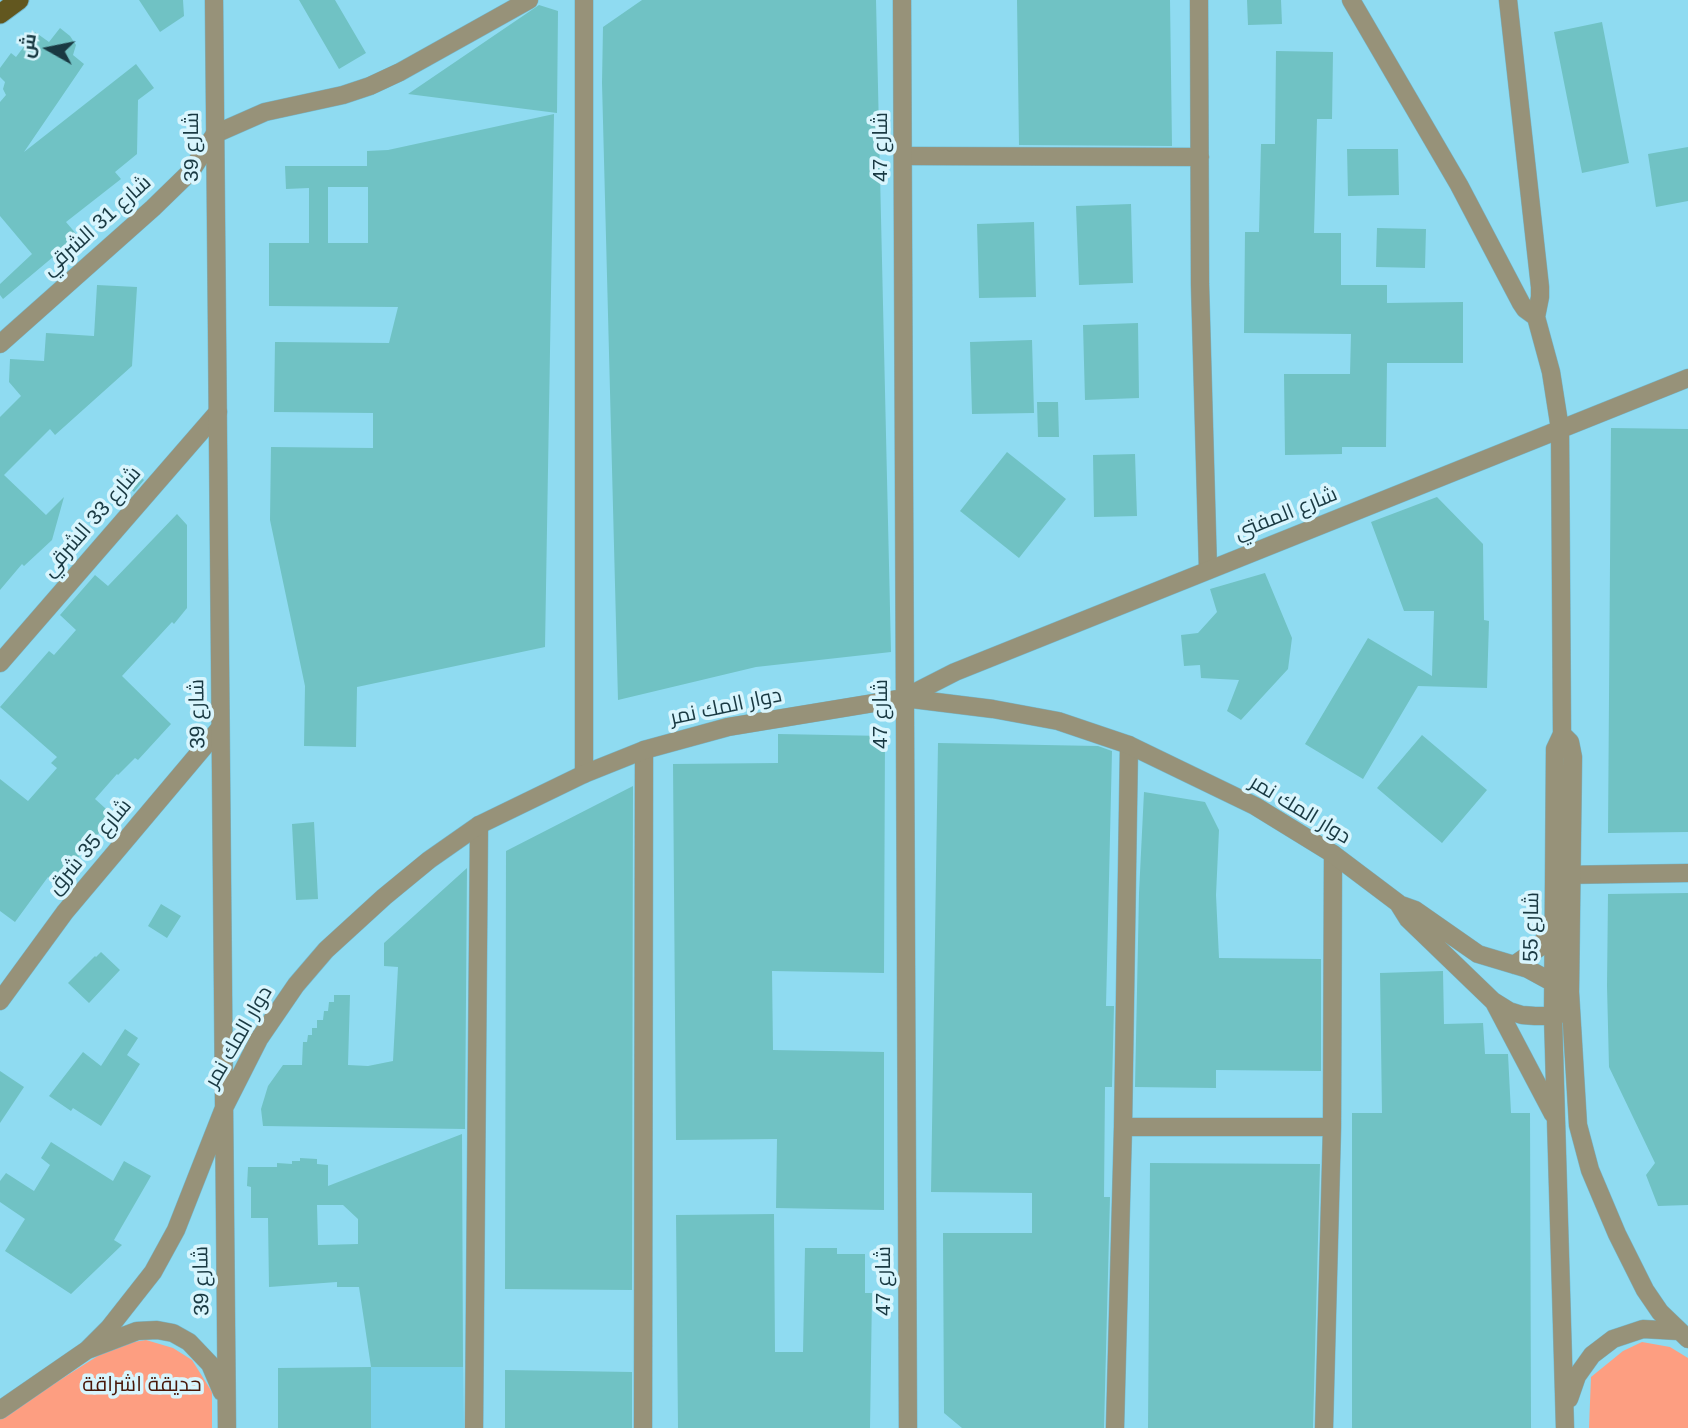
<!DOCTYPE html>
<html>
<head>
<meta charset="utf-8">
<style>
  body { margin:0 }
  #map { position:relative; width:1688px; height:1428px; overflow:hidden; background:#8fdbf1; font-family:Arial,Cairo,sans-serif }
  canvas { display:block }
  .north { position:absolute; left:14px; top:14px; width:70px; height:70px; -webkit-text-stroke:5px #d8f5fd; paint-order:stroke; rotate:279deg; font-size:19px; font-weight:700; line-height:28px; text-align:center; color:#193942 }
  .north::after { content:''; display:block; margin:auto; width:24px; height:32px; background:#193942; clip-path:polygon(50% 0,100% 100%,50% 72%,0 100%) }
</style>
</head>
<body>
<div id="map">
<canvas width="1688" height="1428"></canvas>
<div class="north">ش</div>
</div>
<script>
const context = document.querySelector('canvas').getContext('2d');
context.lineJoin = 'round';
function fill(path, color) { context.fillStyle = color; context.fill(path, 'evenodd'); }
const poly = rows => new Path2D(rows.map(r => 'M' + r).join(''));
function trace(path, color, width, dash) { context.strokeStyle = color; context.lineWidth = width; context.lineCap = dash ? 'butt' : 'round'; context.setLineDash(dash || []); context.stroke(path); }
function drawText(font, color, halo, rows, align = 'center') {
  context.font = font + ' Arial,Cairo,sans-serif'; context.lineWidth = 7; context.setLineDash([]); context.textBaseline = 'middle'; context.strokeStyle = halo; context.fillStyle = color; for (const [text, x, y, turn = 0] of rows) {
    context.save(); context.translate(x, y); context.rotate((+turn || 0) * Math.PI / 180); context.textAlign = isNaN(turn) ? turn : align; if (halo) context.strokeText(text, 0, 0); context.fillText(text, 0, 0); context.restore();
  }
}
fill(poly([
  [371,1367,463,1367,464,1428,371,1428]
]), '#79d0e8');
fill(poly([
  [146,1340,173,1348,192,1360,212,1392,212,1428,0,1428,0,1418,104,1352,121,1344],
  [1642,1342,1670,1347,1688,1358,1688,1428,1589,1428,1591,1377,1623,1351]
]), '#fd9e81');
fill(poly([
  [139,0,183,0,184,16,160,32],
  [299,0,335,0,366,53,339,69],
  [642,0,876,0,891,652,756,667,618,700,602,83,603,27],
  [1017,0,1170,0,1172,146,1019,145],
  [1247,0,1281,0,1282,24,1248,25],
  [539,5,558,11,557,113,408,94],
  [1602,22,1629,163,1582,173,1554,32],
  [60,28,70,36,76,45,73,55,84,64,24,152,136,64,154,88,138,100,137,154,115,172,121,179,66,222,78,236,3,299,0,295,0,284,32,254,0,216,0,102,6,95,3,89,5,82,0,77,0,68,11,53,16,57,35,32,49,42],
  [1276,51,1333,52,1332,119,1317,119,1314,233,1341,233,1341,285,1387,285,1387,303,1463,302,1463,363,1387,363,1386,447,1342,447,1342,454,1285,455,1284,374,1350,374,1351,334,1244,333,1245,232,1259,232,1261,144,1275,144],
  [554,114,545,647,357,687,356,747,304,746,305,686,270,520,271,447,373,448,373,413,274,412,275,342,389,343,398,307,269,306,269,243,309,243,309,188,286,189,285,166,367,166,367,151,388,150],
  [328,187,368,187,368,243,328,243],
  [1688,147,1688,201,1656,207,1648,154],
  [1347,149,1398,149,1399,195,1348,196],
  [1131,204,1133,283,1079,285,1076,206],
  [1034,222,1036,297,979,298,977,224],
  [1377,228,1426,229,1425,268,1376,267],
  [97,285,137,287,132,366,55,435,50,429,4,475,46,515,64,497,52,540,24,566,22,564,0,590,0,417,21,396,9,382,10,359,44,361,46,333,94,336],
  [1138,323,1139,398,1085,400,1083,325],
  [1032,340,1034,413,972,414,970,342],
  [1037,402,1058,402,1059,437,1038,437],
  [1611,428,1688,429,1688,832,1608,833],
  [1007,452,1066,499,1019,558,960,511],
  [1135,454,1137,516,1094,517,1093,455],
  [130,466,144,480,134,492,119,478],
  [1437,497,1483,544,1484,620,1489,621,1487,688,1418,686,1363,779,1305,744,1368,638,1432,676,1434,611,1404,611,1371,522],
  [177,514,187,525,187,608,174,624,172,622,122,676,171,724,138,760,135,758,118,775,117,774,95,799,115,817,93,839,57,885,48,877,15,922,0,911,0,779,28,801,57,768,51,763,57,757,0,707,49,651,54,655,76,630,60,615,95,575,108,586],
  [1265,573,1292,638,1288,669,1241,720,1227,711,1239,680,1201,678,1200,665,1184,666,1181,635,1198,633,1217,612,1210,589],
  [778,734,885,736,884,973,772,971,773,1050,884,1052,884,1210,776,1208,777,1139,676,1140,673,764,778,763],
  [1422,735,1487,790,1442,843,1377,788],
  [938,743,1098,746,1112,751,1106,1006,1114,1006,1112,1087,1105,1087,1104,1197,1110,1197,1104,1428,962,1428,944,1413,943,1233,1032,1233,1032,1193,931,1192],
  [633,786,632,1290,505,1289,506,851],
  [1144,792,1205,802,1219,830,1216,895,1219,958,1321,959,1321,1071,1216,1070,1216,1088,1135,1087,1139,893],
  [314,822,318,899,296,900,292,824],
  [467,868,465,1129,263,1126,261,1109,268,1086,283,1065,302,1065,303,1042,307,1042,308,1035,312,1035,312,1028,317,1028,317,1020,323,1020,324,1011,328,1011,329,1002,334,1002,334,995,350,995,348,1065,368,1066,393,1061,398,967,384,966,384,943],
  [1688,893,1688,1205,1658,1206,1646,1175,1655,1163,1609,1067,1607,986,1608,894],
  [161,904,181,916,167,938,148,926],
  [101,952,120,970,89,1003,68,983,95,956,96,957],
  [1443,971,1444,1024,1483,1023,1485,1054,1508,1054,1511,1113,1530,1113,1531,1428,1352,1428,1352,1113,1382,1113,1380,973],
  [125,1029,138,1038,127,1055,140,1064,101,1126,73,1108,71,1111,49,1096,83,1052,101,1066],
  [0,1071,24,1087,0,1123],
  [462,1134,463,1367,371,1367,359,1287,337,1287,337,1282,269,1287,268,1218,251,1218,251,1187,247,1186,248,1167,277,1167,277,1163,292,1164,292,1161,300,1161,300,1158,317,1159,317,1164,328,1165,328,1186],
  [317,1205,343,1205,358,1219,358,1244,318,1245],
  [51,1142,113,1181,124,1161,151,1176,114,1240,122,1245,71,1294,5,1251,25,1219,0,1202,0,1181,6,1173,34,1191,50,1165,41,1158],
  [1150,1163,1320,1164,1313,1428,1148,1428],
  [774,1214,775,1352,803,1352,805,1248,837,1248,837,1254,865,1254,865,1293,872,1293,870,1428,678,1428,676,1215],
  [371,1367,371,1428,278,1428,278,1368],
  [505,1370,632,1372,632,1428,505,1428]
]), '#70c2c4');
const minor = poly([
  [1199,0,1200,284,1208,570],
  [904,156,1200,157],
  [0,344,153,208,191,171,215,134,265,112,343,95,370,86,400,72,529,0],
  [0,663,218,412],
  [584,774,584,0],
  [1559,875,1688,873],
  [0,1001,65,912,220,728],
  [1123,1127,1332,1127],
  [474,1428,479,825],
  [643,1428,644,750],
  [1115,1428,1123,1127,1129,745],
  [1324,1428,1332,1127,1333,854]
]);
const tertiary = poly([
  [214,0,227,1428],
  [902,0,908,1428],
  [1351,0,1459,185,1521,303,1525,309,1536,317],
  [1508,0,1540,287,1540,297,1536,317,1551,372,1560,429,1562,734,1555,749,1553,1016,1565,1428],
  [904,698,955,672,1688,378],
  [1562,734,1570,742,1573,757,1570,992,1578,1125,1590,1170,1617,1234,1645,1290,1660,1312,1688,1339],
  [1401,905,1415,910,1478,954,1528,969,1561,987],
  [1514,965,1540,947,1552,925],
  [1494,1002,1553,1114],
  [87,1350,109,1328,153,1272,176,1230,224,1108,259,1039,296,985,326,950,384,897,429,860,479,825,584,774,644,750,728,727,904,698,993,709,1058,721,1129,745,1255,806,1333,854,1398,903,1408,919,1493,1001,1509,1011,1522,1015,1535,1016,1553,1016,1570,1011],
  [1569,1399,1577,1376,1592,1355,1613,1339,1643,1329,1678,1331],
  [0,1410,87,1350,137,1331,157,1330,173,1333,189,1342,210,1364,222,1392]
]);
const trunk = poly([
  [0,14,19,0]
]);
trace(minor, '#75b7ca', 19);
trace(tertiary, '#75b7ca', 19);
trace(trunk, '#75b7ca', 21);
trace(minor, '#979279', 18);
trace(tertiary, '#979279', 18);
trace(trunk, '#62571f', 19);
drawText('21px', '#193942', '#d8f5fd', [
  ["شارع 39",192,147,-90],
  ["شارع 47",881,147,-90],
  ["شارع 31 الشرقي",97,226,-42],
  ["شارع المفتي",1286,514,-22],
  ["شارع 33 الشرقي",92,522,-49],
  ["دوار المك نمر",726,707,-12],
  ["شارع 39",198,714,-91],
  ["شارع 47",881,714,-90],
  ["دوار المك نمر",1300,810,31],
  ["شارع 35 شرق",90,847,-50],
  ["شارع 55",1532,927,-89],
  ["دوار المك نمر",239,1037,-60],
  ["شارع 39",202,1281,-91],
  ["شارع 47",884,1281,-90]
]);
drawText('21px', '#481708', '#d8f5fd', [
  ["حديقة اشراقة",142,1385]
]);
</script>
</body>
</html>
